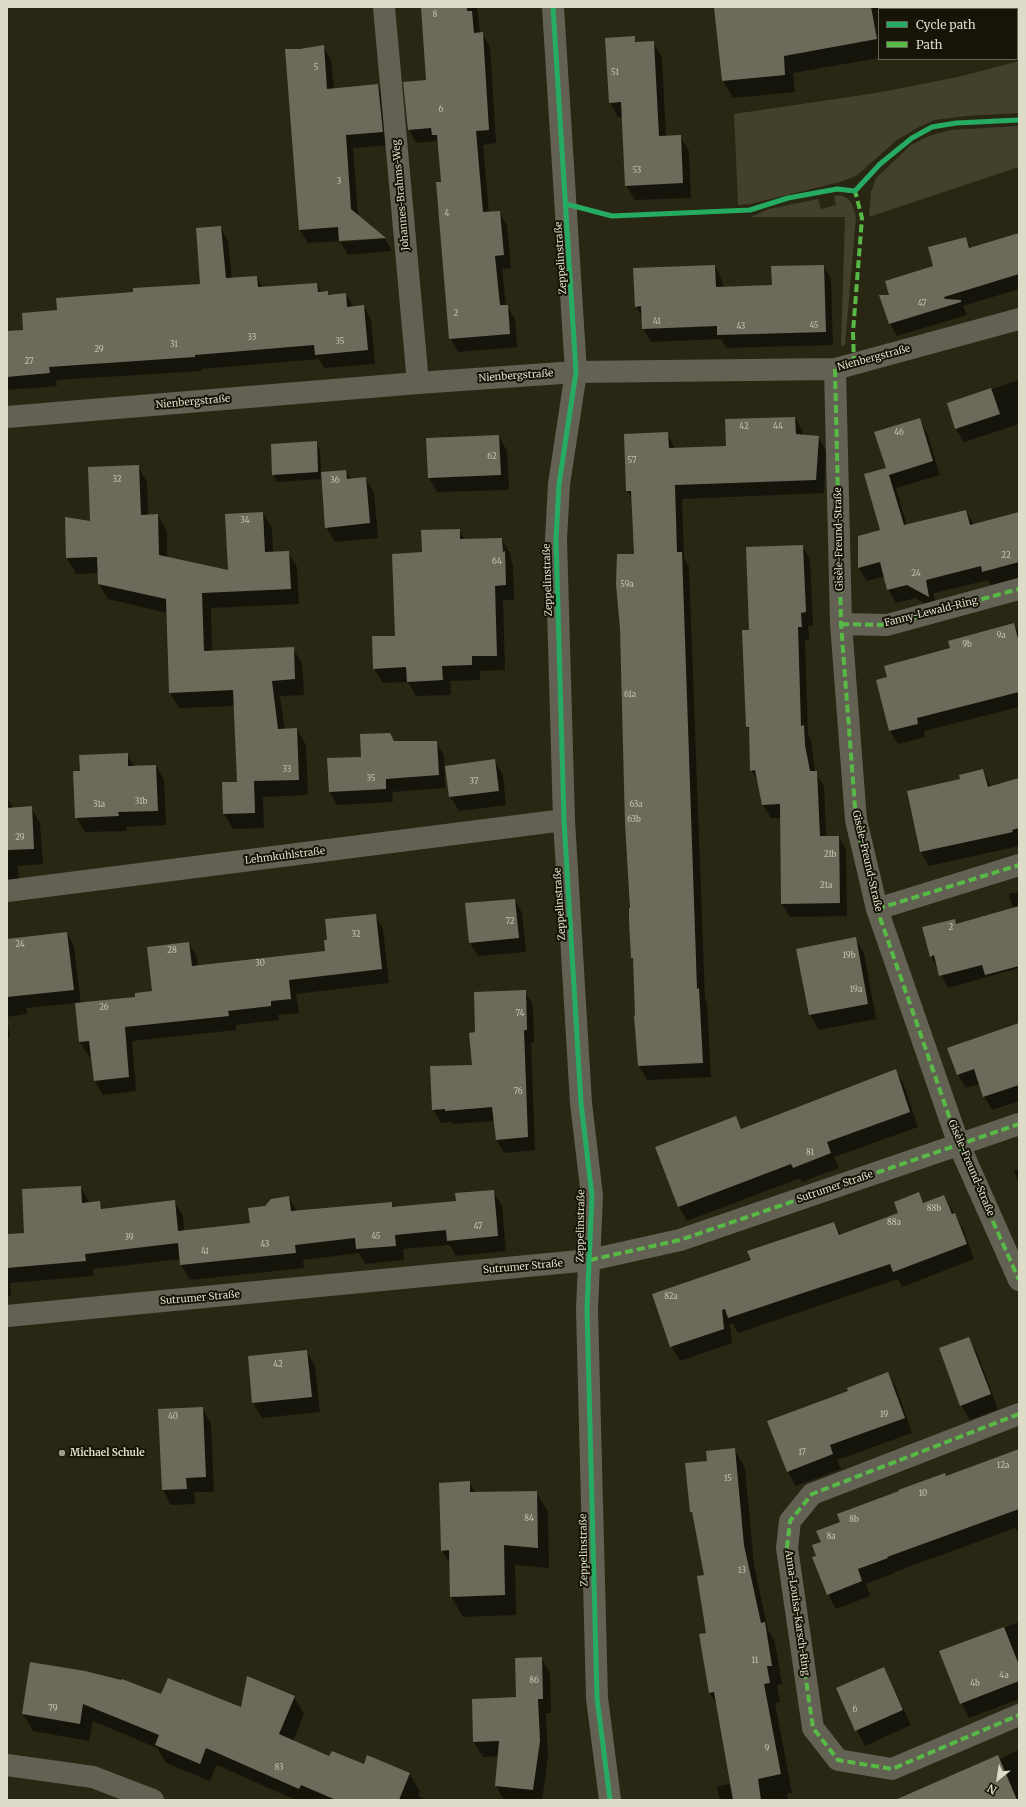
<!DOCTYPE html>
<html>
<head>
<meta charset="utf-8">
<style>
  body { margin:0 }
  #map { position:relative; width:1026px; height:1807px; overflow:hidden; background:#292613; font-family:Merriweather,serif }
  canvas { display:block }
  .frame { position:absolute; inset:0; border:8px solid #dedcc9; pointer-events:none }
  .legend { position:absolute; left:878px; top:8px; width:140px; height:52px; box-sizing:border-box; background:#161407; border:1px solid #666455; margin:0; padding:5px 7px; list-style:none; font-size:12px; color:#dedcc9 }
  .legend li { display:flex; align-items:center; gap:8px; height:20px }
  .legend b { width:20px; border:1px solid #666455 }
  .north { position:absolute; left:978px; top:1759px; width:40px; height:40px; -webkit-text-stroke:3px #161407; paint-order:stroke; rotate:210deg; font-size:11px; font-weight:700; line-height:16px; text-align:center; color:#dedcc9 }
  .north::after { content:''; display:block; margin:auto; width:14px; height:18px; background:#dedcc9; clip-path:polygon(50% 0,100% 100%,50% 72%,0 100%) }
</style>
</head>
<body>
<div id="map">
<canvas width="1026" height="1807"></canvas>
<div class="frame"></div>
<ul class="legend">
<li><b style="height:5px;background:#26ab63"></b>Cycle path</li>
<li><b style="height:5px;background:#58b947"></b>Path</li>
</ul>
<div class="north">N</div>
</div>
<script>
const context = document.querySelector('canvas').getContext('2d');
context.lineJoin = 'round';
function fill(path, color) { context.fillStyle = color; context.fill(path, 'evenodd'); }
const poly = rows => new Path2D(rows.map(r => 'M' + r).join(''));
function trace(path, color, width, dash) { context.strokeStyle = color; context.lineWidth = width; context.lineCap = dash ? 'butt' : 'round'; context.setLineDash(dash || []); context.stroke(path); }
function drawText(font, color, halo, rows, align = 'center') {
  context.font = font + ' Merriweather,serif'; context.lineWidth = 4; context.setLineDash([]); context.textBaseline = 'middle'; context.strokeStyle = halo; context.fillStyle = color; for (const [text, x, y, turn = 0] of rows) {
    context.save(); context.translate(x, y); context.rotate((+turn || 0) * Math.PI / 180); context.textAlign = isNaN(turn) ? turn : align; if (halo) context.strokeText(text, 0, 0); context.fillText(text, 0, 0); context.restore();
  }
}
fill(poly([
  [1019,61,1019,113,966,116,935,120,917,128,897,140,856,176,840,182,750,204,738,205,734,114,876,93,958,77],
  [1019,126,1019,167,869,217,871,192,876,178,911,145,929,136,950,130],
  [840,195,847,198,852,204,856,217,845,345,841,346,845,217,751,217,769,209,818,199,821,209,836,205,834,196]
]), '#43402b');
fill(poly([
  [422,7,477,7,480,33,482,33,490,47,496,143,483,145,489,213,499,212,507,225,511,268,502,269,506,306,507,306,515,319,517,347,458,352,450,338,439,145,437,141,416,143,409,129,427,81],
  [715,7,1019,7,1019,31,1017,32,1017,9,879,9,879,58,793,73,795,92,733,98,723,81],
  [634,38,637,43,653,42,662,57,666,137,680,136,689,151,691,198,635,200,626,185,623,117,618,117,610,102],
  [323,46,331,60,334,89,378,85,386,99,390,145,353,148,358,216,385,239,392,251,348,255,340,241,308,243,300,230,300,50],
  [378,238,380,239,341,242,341,240],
  [220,227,228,241,232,279,257,277,263,288,317,284,322,293,328,292,329,295,346,294,354,307,364,306,371,320,375,364,324,368,319,359,202,369,202,371,56,380,57,386,7,390,7,332,24,331,58,311,134,293,201,285],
  [1019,234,1019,289,963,306,967,315,897,336,890,324,880,296,891,296,934,266,965,238,971,248],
  [715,266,722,280,723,287,773,286,824,266,831,279,833,345,726,348,721,339,651,342,643,328,642,318,636,306],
  [1019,380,1019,424,964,442,956,429,948,404],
  [795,418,803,432,803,436,818,437,826,451,824,493,682,499,684,558,689,567,705,999,707,1003,711,1077,647,1080,639,1066,635,1017,634,962,632,958,635,555,633,500,627,490,667,433,675,449,727,447],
  [919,420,927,433,940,475,896,488,907,526,966,511,974,525,1019,513,1019,578,991,585,988,580,934,593,936,610,916,598,896,603,888,589,885,576,867,581,859,568,882,531,887,468],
  [499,436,507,451,509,490,437,492,429,478],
  [316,442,320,450,321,473,345,471,351,479,365,478,374,493,378,538,335,542,326,527,322,479,277,482,273,474],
  [138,466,147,482,148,515,158,515,167,531,167,557,229,572,263,513,272,528,273,552,288,552,297,567,299,604,211,608,212,652,293,648,302,664,304,695,280,696,285,730,297,729,306,745,308,795,263,797,264,828,233,829,224,814,239,783,234,706,179,708,170,692,167,613,108,599,99,584,99,573,76,574,67,558,66,518,91,522],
  [459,530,465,540,502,539,510,554,513,567,514,600,503,600,505,670,480,671,480,680,450,681,451,695,416,696,408,682,383,683,374,669,396,636,423,553],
  [802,546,810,559,813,626,808,626,809,640,805,640,808,735,811,740,815,772,824,786,826,837,839,837,846,850,847,916,790,917,782,904,781,818,771,818,763,805,759,783,751,770,750,731,747,727,750,631],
  [1014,625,1016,629,1019,628,1019,707,924,731,925,737,898,744,890,731,877,681,888,678,952,649],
  [394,742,436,742,444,755,445,788,392,792,393,802,337,805,330,792,328,759,362,758],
  [127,754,134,766,156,766,164,780,166,825,126,827,127,831,85,832,76,817,81,772],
  [494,760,503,775,506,805,459,811,450,796],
  [983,770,991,787,1019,779,1019,846,929,866,921,852,961,780],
  [7,797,14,809,31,807,40,823,43,864,18,866,19,886,7,887],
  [1019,892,1019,968,948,988,931,956,955,920,957,924,1013,909,1009,894],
  [515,900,522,913,526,952,478,956,470,943],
  [375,915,383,929,389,983,296,994,299,1013,278,1015,279,1020,236,1025,236,1030,132,1041,136,1091,103,1095,95,1081,92,1055,89,1056,80,1042,76,1003,26,1008,27,1014,7,1017,10,1037,7,1037,7,940,67,933,74,946,81,1004,136,998,153,992,188,943,197,957,198,967,326,952,328,941],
  [855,938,864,953,876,1019,819,1030,810,1015,798,950],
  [525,991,533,1005,534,1043,531,1043,535,1150,504,1153,497,1140,495,1121,453,1124,452,1122,441,1123,433,1109,473,1065,476,1033],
  [1019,1024,1019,1101,992,1110,984,1096,979,1084,966,1088,958,1075],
  [895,1070,904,1085,918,1127,834,1157,839,1168,802,1182,800,1178,687,1221,679,1207,736,1117,742,1129],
  [1019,1169,1019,1184,1014,1171],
  [81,1187,89,1203,99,1202,103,1209,174,1201,183,1216,184,1231,251,1224,266,1206,289,1197,297,1212,391,1203,394,1208,457,1202,493,1191,502,1206,506,1251,456,1256,450,1245,403,1249,404,1260,365,1264,359,1253,303,1260,304,1268,190,1280,181,1265,181,1259,93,1269,94,1276,10,1283,11,1296,7,1296,7,1236,25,1234],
  [918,1194,924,1204,944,1196,963,1229,974,1259,902,1287,898,1279,738,1333,733,1324,730,1324,732,1343,680,1361,671,1346,752,1261,834,1223,841,1235,899,1213],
  [968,1338,977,1353,998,1409,970,1420,961,1405],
  [307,1351,315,1366,320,1412,262,1418,253,1403,249,1356],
  [887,1373,896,1388,912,1433,837,1460,841,1469,796,1486,788,1472,849,1392],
  [202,1408,211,1423,214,1492,194,1492,195,1504,171,1505,163,1490,159,1410],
  [734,1449,745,1468,754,1565,768,1630,775,1642,782,1684,777,1685,780,1702,775,1703,792,1793,787,1794,788,1800,720,1800,717,1786,731,1784,717,1705,710,1693,700,1635,708,1633,705,1576,694,1518,691,1512,708,1462],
  [1019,1450,1019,1530,1017,1531,1015,1528,895,1572,895,1573,866,1584,870,1596,836,1609,828,1594,817,1557,822,1542,841,1523,900,1492],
  [469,1482,475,1493,536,1492,548,1512,549,1568,515,1565,516,1615,463,1617,451,1596,450,1564,442,1550],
  [1019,1622,1019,1699,969,1718,961,1703,941,1652],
  [541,1658,550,1672,551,1713,546,1713,548,1757,542,1800,504,1800,496,1786,499,1756,483,1757,474,1742,517,1698],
  [31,1663,162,1695,241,1708,294,1697,304,1714,293,1741,330,1757,364,1766,368,1757,410,1774,420,1792,418,1796,427,1800,296,1800,217,1765,210,1781,166,1763,157,1748,93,1721,89,1741,33,1731,23,1714],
  [884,1668,911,1725,865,1746,837,1689],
  [1019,1750,1019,1800,897,1800,999,1759]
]), '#0007');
fill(poly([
  [421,7,467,7,467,11,472,11,474,33,483,32,489,130,476,131,483,212,500,211,504,255,495,256,500,305,508,305,510,334,449,339,436,182,441,182,437,135,432,135,431,128,408,130,403,82,426,80],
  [714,7,871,7,877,39,784,56,785,75,722,81],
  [635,36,635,42,654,41,659,136,681,135,683,183,625,186,621,102,609,103,605,38],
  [324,45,327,89,378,84,383,132,346,135,351,209,386,238,339,241,338,227,299,230,285,49,300,49],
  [221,226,226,278,257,276,258,287,317,283,318,292,328,291,328,295,346,293,347,307,364,305,368,350,315,355,314,345,195,355,195,357,49,367,50,373,7,377,7,331,23,330,22,313,57,310,56,298,133,292,133,288,200,284,196,228],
  [1019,233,1019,274,944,297,945,299,961,300,961,302,889,324,879,295,889,295,885,281,933,266,928,247,966,237,969,248],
  [715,265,716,287,772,285,771,266,824,265,826,332,717,335,717,326,642,329,641,306,635,307,633,268],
  [991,388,1000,414,955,429,947,403],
  [795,417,796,434,819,436,816,480,675,485,677,552,682,552,697,989,699,988,703,1063,638,1066,634,1016,635,1016,633,958,631,958,629,921,629,908,630,908,625,824,620,629,616,584,617,554,634,554,631,491,626,491,624,434,668,432,669,448,726,446,725,419],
  [920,418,933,461,889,475,904,525,966,510,970,525,1019,512,1019,562,982,572,981,566,926,580,929,597,907,585,887,590,880,562,858,568,858,536,880,530,864,474,886,468,874,432],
  [499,435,501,475,428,478,426,438],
  [317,441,318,472,272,475,271,444],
  [139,465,141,515,158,514,159,555,228,570,225,514,263,512,265,552,289,551,291,589,202,593,204,651,294,647,295,679,272,681,278,729,297,728,299,780,254,781,255,813,223,814,222,782,238,782,237,782,233,690,169,693,166,599,98,584,97,557,66,558,65,517,90,521,88,467],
  [346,470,347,479,366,477,370,523,325,528,321,472],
  [460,529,460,539,502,538,503,552,505,551,506,585,495,586,497,656,472,656,472,665,442,666,443,680,407,682,406,667,373,669,372,636,395,636,392,554,422,552,421,530],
  [803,545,806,612,801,613,802,627,798,627,801,726,804,725,805,745,810,771,817,771,820,836,839,836,840,903,781,904,780,804,762,805,755,770,750,771,749,727,746,727,742,630,749,630,746,547],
  [1014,623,1019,643,1019,692,917,718,918,724,889,731,876,680,887,677,884,666,950,648,948,641],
  [390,733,394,741,437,741,439,775,386,779,386,789,329,792,327,758,361,757,360,734],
  [128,753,128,766,156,765,158,811,118,812,119,816,75,818,73,771,80,771,79,755],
  [495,759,499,791,449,797,445,766],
  [983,769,988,787,1019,778,1019,828,1012,830,1013,832,920,852,907,791,960,779,959,775],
  [32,806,34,849,8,850,7,808],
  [515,899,519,938,469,943,465,903],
  [1019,906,1019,966,985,975,982,965,939,976,934,955,930,957,922,927,955,919,956,924],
  [376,914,382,969,289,980,291,999,271,1001,271,1006,228,1011,229,1016,125,1027,129,1077,94,1081,89,1041,79,1042,75,1003,135,997,135,993,152,991,147,947,189,942,192,966,325,951,324,940,327,940,325,919],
  [67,932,74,990,7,997,7,939],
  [856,937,868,1004,809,1015,796,949],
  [526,990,527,1030,524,1030,528,1137,496,1140,492,1107,445,1111,445,1109,432,1110,430,1066,472,1065,469,1033,475,1032,474,992],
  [1019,1023,1019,1085,983,1097,974,1069,957,1075,947,1048],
  [896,1069,910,1112,827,1142,831,1153,793,1168,791,1164,678,1207,655,1147,736,1116,741,1129],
  [81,1186,82,1203,100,1201,101,1209,175,1200,178,1231,250,1223,248,1208,265,1206,271,1199,289,1196,291,1211,392,1202,392,1207,456,1201,455,1193,494,1190,498,1236,447,1241,446,1230,395,1235,396,1246,356,1249,355,1238,295,1245,296,1253,180,1265,178,1243,85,1254,86,1261,7,1268,7,1234,24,1233,22,1189],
  [919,1192,923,1203,944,1195,952,1214,955,1213,967,1244,893,1272,890,1264,728,1318,725,1309,722,1310,724,1329,670,1347,652,1294,751,1260,747,1251,834,1222,839,1235,898,1213,894,1202],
  [969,1337,991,1394,960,1406,939,1348],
  [307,1350,312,1397,252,1403,248,1356],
  [888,1372,905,1418,830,1445,833,1454,787,1472,767,1421,848,1391,847,1388],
  [203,1407,206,1477,186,1478,187,1489,162,1490,158,1409],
  [735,1448,744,1545,761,1623,765,1622,772,1666,767,1666,770,1683,764,1684,781,1774,758,1779,761,1800,733,1800,714,1692,709,1693,699,1634,706,1633,697,1576,704,1575,692,1512,690,1512,685,1463,707,1461,706,1451],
  [1019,1449,1019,1509,887,1557,888,1558,858,1569,862,1581,827,1595,812,1557,816,1556,812,1545,821,1542,816,1531,840,1522,837,1514,899,1491,898,1490,945,1473,946,1476],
  [470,1481,470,1492,537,1491,538,1548,504,1545,505,1595,450,1597,449,1550,441,1551,439,1483],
  [1004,1627,1019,1665,1019,1681,960,1704,939,1651],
  [542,1657,543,1699,538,1699,540,1741,533,1790,495,1786,499,1741,473,1742,472,1699,516,1697,515,1658],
  [30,1662,85,1671,121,1680,122,1679,161,1694,168,1678,241,1707,247,1676,295,1696,279,1734,329,1756,332,1751,364,1764,367,1755,410,1773,399,1800,336,1800,301,1785,299,1789,206,1748,200,1764,155,1745,159,1735,83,1704,80,1724,22,1714],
  [884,1667,903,1710,855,1731,836,1688],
  [998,1755,1017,1800,895,1800]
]), '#6d6a5b');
trace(poly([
  [384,7,418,383],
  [553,7,576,372,559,484,556,539,564,820,581,1103,592,1196,587,1309,597,1698,610,1800],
  [835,369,841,624,856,820,877,909,959,1145,1019,1280],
  [7,417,418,383,576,372,835,369,1019,319],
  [841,624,887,625,1019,589],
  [7,891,564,820],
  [877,909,1019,865],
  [7,1316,590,1260,680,1240,1019,1124],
  [1019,1414,812,1494,790,1521,787,1548,813,1728,838,1760,892,1769,1019,1715],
  [7,1765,93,1777,153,1800]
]), '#636154', 22);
trace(poly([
  [854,364,853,332,862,218,855,191],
  [835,369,841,624,856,820,877,909,959,1145,1019,1280],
  [841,624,887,625,1019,589],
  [877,909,1019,865],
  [590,1260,680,1240,1019,1124],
  [1019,1414,812,1494,790,1521,787,1548,813,1728,838,1760,892,1769,1019,1715]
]), '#58b947', 4, [8, 4]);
trace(poly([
  [553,7,576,372,559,484,556,539,564,820,581,1103,592,1196,587,1309,597,1698,610,1800],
  [566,204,612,216,750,210,788,198,837,189,855,191,880,164,912,138,932,127,956,123,1019,120]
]), '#26ab63', 5);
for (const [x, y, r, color] of [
  [62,1453,4,"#9f9c89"]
]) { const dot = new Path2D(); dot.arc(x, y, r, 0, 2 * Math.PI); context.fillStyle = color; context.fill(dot); trace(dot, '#161407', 1.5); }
drawText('8px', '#c2c0ae', null, [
  ["8",435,15],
  ["5",316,68],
  ["51",615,73],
  ["6",441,110],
  ["53",637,171],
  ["3",339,182],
  ["4",447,214],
  ["47",922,304],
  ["2",456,314],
  ["41",657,322],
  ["45",814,326],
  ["43",741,327],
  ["33",252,338],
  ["35",340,342],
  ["31",174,345],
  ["29",99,350],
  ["27",29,362],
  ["42",744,427],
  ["44",778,427],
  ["46",899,433],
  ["62",492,457],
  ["57",632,461],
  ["32",117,480],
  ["36",335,481],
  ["34",245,521],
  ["22",1006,556],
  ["64",497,562],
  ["24",916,574],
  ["59a",627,585],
  ["9a",1001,636],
  ["9b",967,645],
  ["61a",630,695],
  ["33",287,770],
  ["35",371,779],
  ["37",474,782],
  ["31b",141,802],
  ["31a",99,805],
  ["63a",636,805],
  ["63b",634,820],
  ["29",20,838],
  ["21b",830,855],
  ["21a",826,886],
  ["72",510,922],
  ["2",951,928],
  ["32",356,935],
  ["24",20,945],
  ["28",172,951],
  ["19b",849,956],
  ["30",260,964],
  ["19a",856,990],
  ["26",104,1008],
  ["74",520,1014],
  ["76",518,1092],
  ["81",810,1153],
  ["88b",934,1209],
  ["88a",894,1223],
  ["47",478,1227],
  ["45",376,1237],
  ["39",129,1238],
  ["43",265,1245],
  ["41",205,1252],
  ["82a",671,1297],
  ["42",278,1365],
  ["19",884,1415],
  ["40",173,1417],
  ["17",802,1453],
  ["12a",1003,1466],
  ["15",728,1479],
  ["10",923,1494],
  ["84",529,1519],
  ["8b",854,1520],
  ["8a",831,1537],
  ["13",742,1571],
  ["11",755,1661],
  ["4a",1004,1676],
  ["86",534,1681],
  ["4b",975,1684],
  ["79",53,1709],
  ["6",855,1710],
  ["9",767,1749],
  ["83",279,1768]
]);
drawText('10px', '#dedcc9', '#161407', [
  ["Johannes-Brahms-Weg",401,195,-95],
  ["Zeppelinstraße",561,258,-94],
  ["Nienbergstraße",874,358,-15],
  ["Nienbergstraße",516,376,-4],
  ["Nienbergstraße",193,402,-5],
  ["Gisèle-Freund-Straße",839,539,-91],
  ["Zeppelinstraße",548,580,-92],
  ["Fanny-Lewald-Ring",931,612,-14],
  ["Lehmkuhlstraße",285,856,-7],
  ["Gisèle-Freund-Straße",867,861,77],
  ["Zeppelinstraße",560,904,-94],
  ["Gisèle-Freund-Straße",971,1168,67],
  ["Sutrumer Straße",835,1187,-19],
  ["Zeppelinstraße",581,1226,-89],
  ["Sutrumer Straße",523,1267,-5],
  ["Sutrumer Straße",200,1298,-5],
  ["Zeppelinstraße",584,1550,-91],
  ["Anna-Louisa-Karsch-Ring",797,1613,82]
]);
drawText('bold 10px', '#dedcc9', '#161407', [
  ["Michael Schule",70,1453]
], 'left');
</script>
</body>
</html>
